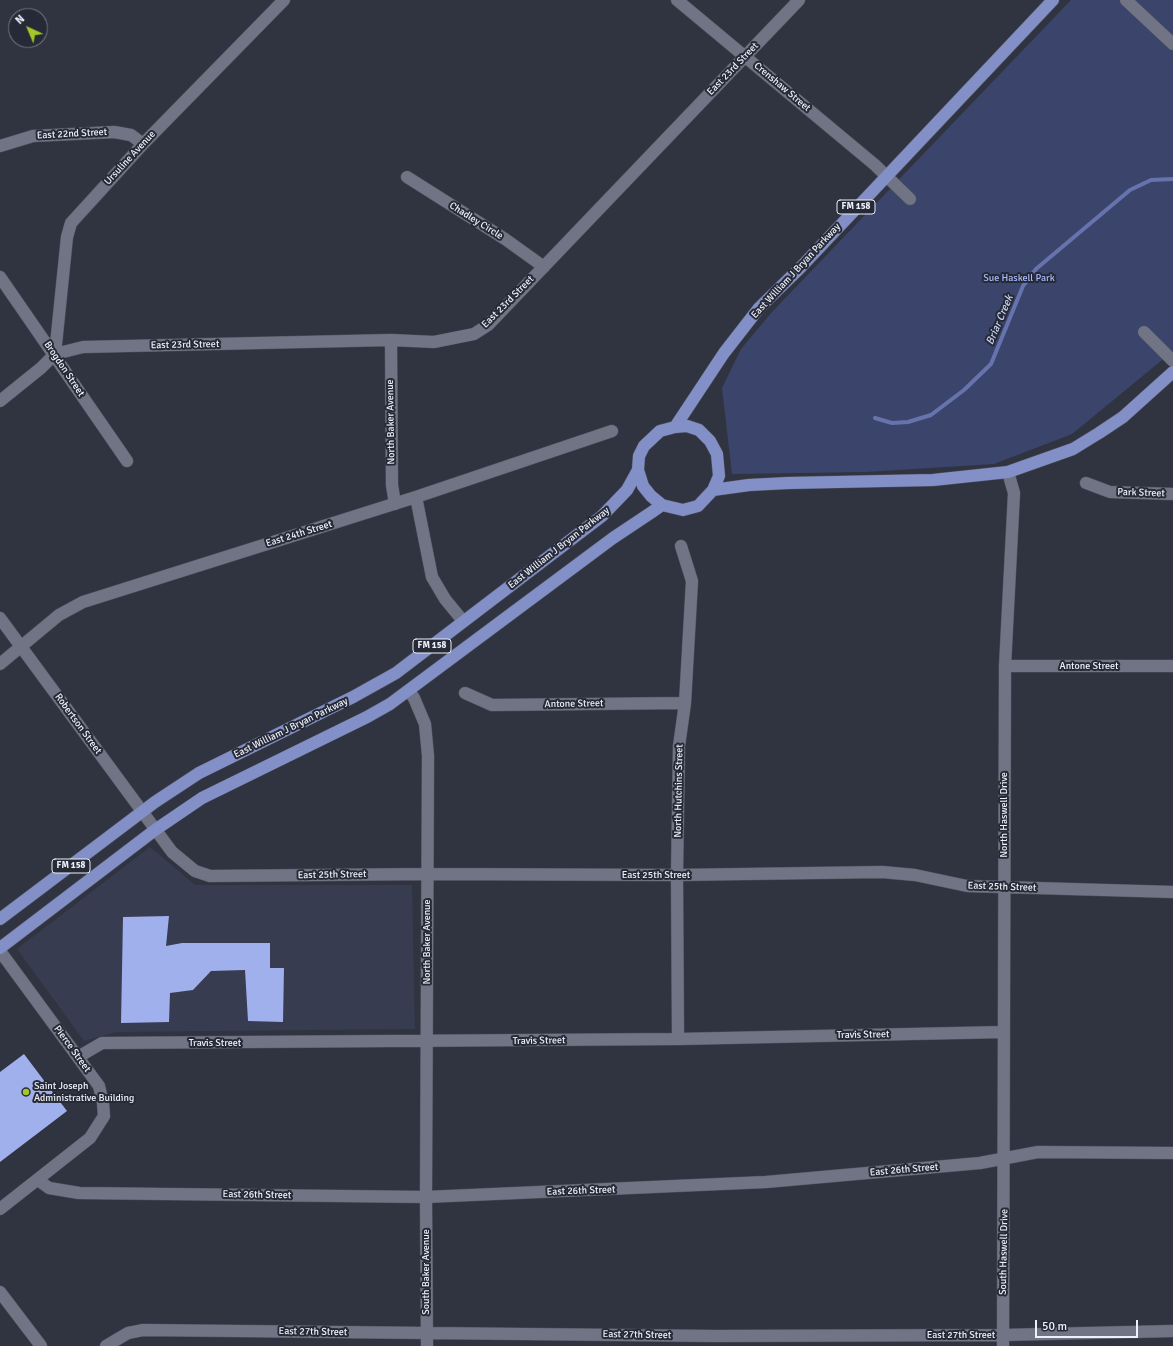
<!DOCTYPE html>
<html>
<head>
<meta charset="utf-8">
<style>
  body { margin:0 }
  #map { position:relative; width:1173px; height:1346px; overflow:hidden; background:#303441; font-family:Signika,sans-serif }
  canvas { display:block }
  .north { position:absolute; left:8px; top:8px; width:40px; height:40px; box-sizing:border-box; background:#262a37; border:1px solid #767985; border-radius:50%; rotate:316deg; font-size:11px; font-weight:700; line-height:16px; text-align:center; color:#edf0f9 }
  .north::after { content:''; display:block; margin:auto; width:14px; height:18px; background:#a2c927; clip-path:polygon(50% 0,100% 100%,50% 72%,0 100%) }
  .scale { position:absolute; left:1035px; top:1320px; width:103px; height:18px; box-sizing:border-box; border:2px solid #edf0f9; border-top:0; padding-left:5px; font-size:12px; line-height:14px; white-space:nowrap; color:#edf0f9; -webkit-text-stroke:3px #262a37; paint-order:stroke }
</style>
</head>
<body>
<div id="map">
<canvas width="1173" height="1346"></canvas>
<div class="north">N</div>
<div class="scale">50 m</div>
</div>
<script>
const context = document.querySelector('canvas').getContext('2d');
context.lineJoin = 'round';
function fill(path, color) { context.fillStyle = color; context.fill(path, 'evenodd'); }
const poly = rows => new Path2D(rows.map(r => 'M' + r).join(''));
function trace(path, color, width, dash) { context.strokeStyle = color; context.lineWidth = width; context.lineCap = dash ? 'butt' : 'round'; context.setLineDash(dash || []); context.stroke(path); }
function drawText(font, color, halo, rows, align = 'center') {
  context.font = font + ' Signika,sans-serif'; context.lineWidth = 4; context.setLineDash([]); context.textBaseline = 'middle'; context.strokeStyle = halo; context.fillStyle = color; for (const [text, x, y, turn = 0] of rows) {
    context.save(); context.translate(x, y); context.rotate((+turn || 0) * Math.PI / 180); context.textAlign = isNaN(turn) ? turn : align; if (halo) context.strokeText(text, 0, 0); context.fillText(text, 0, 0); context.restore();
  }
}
fill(poly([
  [150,847,195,885,412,885,415,1029,116,1032,84,1041,17,949]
]), '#373c50');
fill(poly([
  [1071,0,1173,0,1173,351,1072,434,994,464,866,472,732,474,722,388,741,349,772,312]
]), '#3b456c');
trace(poly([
  [875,418,892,423,908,422,931,415,964,390,991,364,1023,286,1036,269,1130,190,1151,180,1173,179]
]), '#6673ac', 4);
fill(poly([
  [169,916,166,946,182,943,270,943,270,968,284,968,283,1022,248,1021,245,970,211,971,193,990,170,993,169,1022,121,1023,123,917],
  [24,1054,67,1111,0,1162,0,1072]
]), '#a0b0ed');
const minor = poly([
  [677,0,875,165,910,199],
  [1126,0,1173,44],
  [0,146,33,136,114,132,131,135,143,144],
  [407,177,505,239,544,267],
  [0,277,127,461],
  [1144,332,1173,361],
  [391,340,392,485,395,504],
  [55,354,67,237,71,223,143,144,284,0],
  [0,401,41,368,55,354,83,347,391,340,434,342,474,334,488,325,799,0],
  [1086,483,1110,492,1173,494],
  [416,497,432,577,445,599,463,621],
  [0,618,172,852,195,871,210,876,428,874,677,875,882,872,915,875,967,886,1173,892],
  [0,664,59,615,83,602,416,497,612,431],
  [1005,666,1173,666],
  [409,691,414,698,425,724,428,756,426,1197,427,1346],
  [465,693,492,705,685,703],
  [0,951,99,1086,103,1103,104,1116,90,1138,0,1209],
  [678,1039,677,875,679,746,685,703,692,581,681,546],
  [78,1057,102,1043,678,1039,1004,1032],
  [38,1180,49,1188,79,1193,426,1197,766,1182,980,1163,1038,1152,1173,1153],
  [0,1292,41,1346],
  [106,1346,128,1333,143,1330,715,1336,1003,1335,1173,1331],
  [1003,1346,1005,666,1014,493,1008,472]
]);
const major = poly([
  [675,427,724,353,759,308,801,267,1053,0],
  [638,470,643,486,651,496,662,505],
  [713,490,749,485,788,483,933,480,1008,472,1073,449,1099,433,1123,417,1173,372],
  [0,919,155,802,199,773,353,697,396,673,602,516,627,490,638,470,639,456,644,446,660,431,675,427,687,426,699,430,710,441,717,454,719,476,713,490,698,506,683,510,662,505,652,512,613,538,390,704,367,717,202,798,155,830,0,948]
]);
trace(minor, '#4f525e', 13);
trace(major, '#4f525e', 13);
trace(minor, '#707484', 12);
trace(major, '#8390c7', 12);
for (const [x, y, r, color] of [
  [26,1092,4,"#a2c927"]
]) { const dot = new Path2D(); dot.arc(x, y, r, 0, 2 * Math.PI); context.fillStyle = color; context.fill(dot); trace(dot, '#262a37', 1.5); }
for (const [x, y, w] of [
  [856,207,38],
  [432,646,38],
  [71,866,38]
]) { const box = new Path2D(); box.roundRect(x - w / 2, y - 7, w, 14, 3); context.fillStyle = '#262a37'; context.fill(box); trace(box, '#edf0f9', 1); }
drawText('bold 9px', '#edf0f9', null, [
  ["FM 158",856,207],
  ["FM 158",432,646],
  ["FM 158",71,866]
]);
drawText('10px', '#edf0f9', '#262a37', [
  ["East 23rd Street",733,69,-46],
  ["Crenshaw Street",782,87,40],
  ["East 22nd Street",72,134,-3],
  ["Ursuline Avenue",130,158,-47],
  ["Chadley Circle",476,221,32],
  ["East William J Bryan Parkway",796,271,-47],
  ["East 23rd Street",508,302,-45],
  ["East 23rd Street",185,345,-1],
  ["Brogdon Street",64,369,56],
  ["North Baker Avenue",391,422,-91],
  ["Park Street",1141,493,2],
  ["East 24th Street",299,534,-17],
  ["East William J Bryan Parkway",559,548,-38],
  ["Antone Street",1089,666],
  ["Antone Street",574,704,-1],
  ["Robertson Street",78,724,54],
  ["East William J Bryan Parkway",291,728,-26],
  ["North Hutchins Street",679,791,-89],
  ["North Haswell Drive",1004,815,-90],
  ["East 25th Street",332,875,-1],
  ["East 25th Street",656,875],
  ["East 25th Street",1002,887,2],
  ["North Baker Avenue",427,942,-90],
  ["Travis Street",863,1035,-1],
  ["Travis Street",539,1041,-1],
  ["Travis Street",215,1043],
  ["Pierce Street",72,1049,54],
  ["East 26th Street",904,1170,-5],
  ["East 26th Street",581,1191,-2],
  ["East 26th Street",257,1195,1],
  ["South Haswell Drive",1004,1252,-89],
  ["South Baker Avenue",426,1272,-90],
  ["East 27th Street",313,1332,1],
  ["East 27th Street",637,1335,1],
  ["East 27th Street",961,1335]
]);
drawText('10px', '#aabbfc', '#262a37', [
  ["Sue Haskell Park",1019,278]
]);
drawText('10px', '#edf0f9', '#262a37', [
  ["Saint Joseph",34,1086],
  ["Administrative Building",34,1098]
], 'left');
drawText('italic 11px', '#c7d1f2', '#262a37', [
  ["Briar Creek",1000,320,-67]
]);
</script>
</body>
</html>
